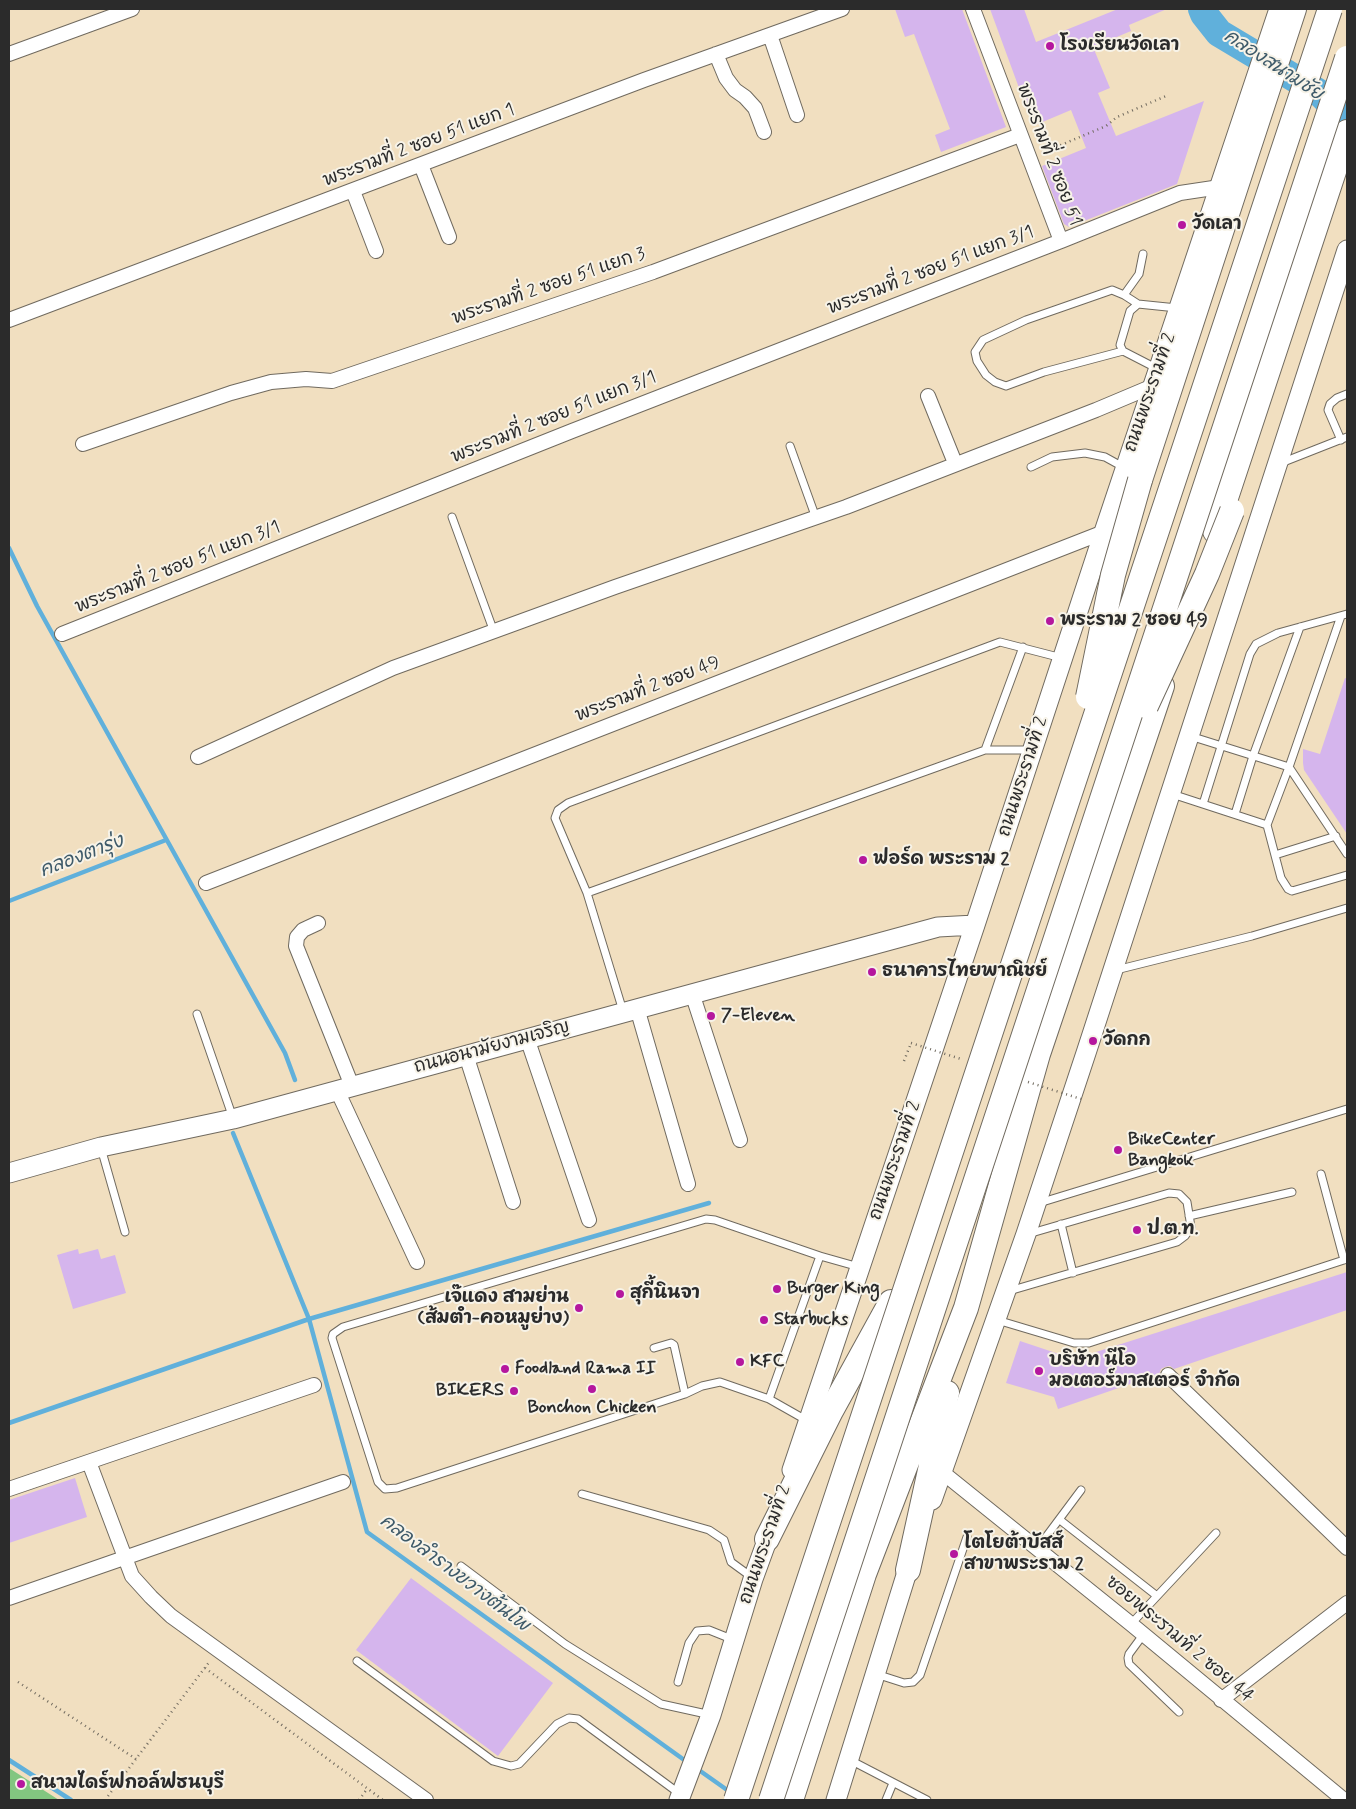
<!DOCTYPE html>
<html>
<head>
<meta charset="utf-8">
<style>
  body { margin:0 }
  #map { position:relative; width:1356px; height:1809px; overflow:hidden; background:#f1dfc0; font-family:Mynerve,sans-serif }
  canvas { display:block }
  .frame { position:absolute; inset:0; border:10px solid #2b2b2b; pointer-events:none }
</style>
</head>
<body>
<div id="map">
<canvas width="1356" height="1809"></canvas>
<div class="frame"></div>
</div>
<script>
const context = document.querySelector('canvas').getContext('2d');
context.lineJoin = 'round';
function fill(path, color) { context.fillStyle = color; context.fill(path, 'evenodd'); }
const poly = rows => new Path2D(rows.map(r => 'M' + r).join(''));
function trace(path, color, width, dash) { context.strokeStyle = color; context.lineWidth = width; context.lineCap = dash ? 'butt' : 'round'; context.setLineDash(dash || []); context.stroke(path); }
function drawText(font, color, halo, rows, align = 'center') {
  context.font = font + ' Mynerve,"Playpen Sans Thai",sans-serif'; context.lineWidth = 4; context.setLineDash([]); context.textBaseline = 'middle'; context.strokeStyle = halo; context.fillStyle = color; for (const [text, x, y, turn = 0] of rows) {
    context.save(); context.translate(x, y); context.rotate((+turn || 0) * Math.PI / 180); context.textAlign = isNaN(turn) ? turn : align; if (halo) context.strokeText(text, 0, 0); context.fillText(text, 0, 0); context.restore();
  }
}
fill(poly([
  [9,1768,59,1800,9,1800]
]), '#82c680');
trace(poly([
  [9,548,37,606,285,1053,295,1080],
  [9,901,166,840],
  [233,1133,309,1319,367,1532,687,1762],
  [9,1423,309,1319,709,1203],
  [9,1760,71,1800],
  [696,1768,730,1792]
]), '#60b0db', 4.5);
trace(poly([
  [1202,9,1204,14,1219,33,1321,94,1347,120]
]), '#60b0db', 28);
fill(poly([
  [895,9,962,9,1006,127,941,152,935,135,950,129,914,34,905,37],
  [990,9,1024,9,1036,42,1118,9,1167,9,1129,25,1131,31,1093,47,1110,88,1098,93,1116,136,1204,101,1177,184,1069,227,1064,224,1042,166,1086,148,1071,110,1033,126],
  [1345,678,1347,679,1347,834,1304,770,1303,763,1303,749,1320,754],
  [78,1249,79,1254,98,1249,101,1259,115,1255,126,1293,73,1309,57,1255],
  [1347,1272,1347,1310,1174,1369,1170,1366,1165,1367,1161,1369,1159,1374,1058,1409,1054,1397,1006,1383,1020,1341,1074,1359],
  [75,1478,87,1517,9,1543,9,1500],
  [411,1578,553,1683,498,1756,356,1650]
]), '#d5b5ed');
const lane = poly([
  [1124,295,1139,274,1143,254],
  [1123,351,1044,372,1006,386,995,382,986,375,977,361,975,352,983,340,1026,320,1112,290,1124,295,1138,304],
  [1158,369,1123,351,1120,345,1130,311,1138,304,1177,308],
  [1341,440,1328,410,1330,404,1337,398,1347,394],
  [790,446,816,518],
  [1281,465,1286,461,1347,437],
  [1031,467,1052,457,1085,453,1105,457,1125,468],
  [452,517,494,632],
  [1341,616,1289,767,1267,825,1281,878,1288,889,1292,891,1347,875],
  [1190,736,1289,767,1347,854],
  [985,750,1023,647],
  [1172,794,1267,825],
  [1203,804,1250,654,1256,644,1278,633,1347,614],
  [1235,814,1253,756,1300,627],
  [1275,855,1336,836],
  [587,893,985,750,1032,750],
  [1116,970,1252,936,1347,908],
  [623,1011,587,893,555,818,558,810,568,803,1000,642,1062,658],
  [197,1014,233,1118],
  [101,1148,125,1232],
  [1321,1174,1344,1260],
  [1039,1203,1347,1109],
  [1189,1216,1292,1192],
  [1061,1224,1073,1273],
  [1009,1291,1177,1242,1185,1236,1191,1227,1187,1202,1179,1194,1169,1193,1028,1234],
  [997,1320,1074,1343,1089,1343,1347,1259],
  [654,1348,671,1343,674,1345,685,1394],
  [769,1399,820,1256],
  [806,1420,769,1399,720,1382,702,1386,685,1394,397,1488,385,1489,378,1482,332,1338,333,1334,343,1327,706,1219,715,1220,820,1256,859,1267],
  [582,1494,709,1530,724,1540,731,1562,753,1578],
  [1060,1520,1157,1596],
  [1037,1549,1081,1490],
  [461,1566,565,1644,661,1704,711,1715],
  [1131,1624,1216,1533],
  [1143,1635,1129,1654,1128,1658,1129,1664,1179,1712],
  [357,1661,493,1761,511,1766,519,1764,557,1724,569,1718,578,1719,680,1794],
  [876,1674,904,1683,913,1682,920,1675,967,1537],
  [678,1682,689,1643,697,1631,709,1630,734,1640],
  [850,1760,927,1800],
  [886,1800,893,1783]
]);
const street = poly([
  [973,9,1061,241,1180,193,1220,187],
  [770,35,797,115],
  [9,54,132,9],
  [716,54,726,78,735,90,745,97,755,108,764,132],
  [421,165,449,237],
  [353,191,376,251],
  [9,320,644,80,842,9],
  [928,396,955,463],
  [83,444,231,393,271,382,306,379,332,381,653,272,1020,135],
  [62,634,572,431,1061,241],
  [198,757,393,668,615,587,846,507,1096,410,1153,386],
  [206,883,1104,532],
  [318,923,303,930,297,937,296,946,352,1086],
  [692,993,740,1140],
  [637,1008,688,1184],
  [527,1038,589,1220],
  [466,1055,513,1202],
  [337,1090,417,1262],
  [1168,1375,1347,1548],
  [89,1462,132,1576,151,1597,171,1616,426,1800],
  [942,1472,1131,1624,1344,1800],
  [9,1489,314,1385],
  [9,1598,343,1482],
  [1221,1700,1347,1603]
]);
const secondary = poly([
  [9,1173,101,1147,233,1119,938,927,975,925],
  [792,1470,975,925,1104,532,1279,9],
  [932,1500,1026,1234,1086,1053,1347,250],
  [679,1800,711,1715,753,1579,772,1527],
  [836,1800,912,1556]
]);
const highway = poly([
  [1140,480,1294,9],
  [1215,531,1347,132],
  [767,1539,831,1411,891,1302],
  [908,1570,947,1393],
  [791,1800,864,1574,966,1308,1038,1054,1162,686]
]);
trace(lane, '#706a5f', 9);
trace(street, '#706a5f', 16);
trace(secondary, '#706a5f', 21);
trace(highway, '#706a5f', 26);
trace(poly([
  [1042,153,1106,126,1117,117,1166,96],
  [904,1061,911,1043],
  [205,1668,383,1800],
  [18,1682,136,1759],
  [108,1796,210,1661],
  [359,1800,367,1789]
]), '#706a5f', 2.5, [1, 4]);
trace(lane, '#fff', 7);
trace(street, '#fff', 14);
trace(secondary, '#fff', 19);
trace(highway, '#fff', 24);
const highwayBridge = poly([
  [1088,697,1113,575,1140,480],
  [1146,706,1207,574,1232,511],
  [736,1800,1330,9],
  [771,1800,1347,58]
]);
trace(highwayBridge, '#706a5f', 26, []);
trace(poly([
  [911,1043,961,1059],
  [1028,1082,1081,1099]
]), '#706a5f', 2.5, [1, 4]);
trace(highwayBridge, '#fff', 24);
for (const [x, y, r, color] of [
  [1050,46,5,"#b5179e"],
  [1182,225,5,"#b5179e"],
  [1050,621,5,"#b5179e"],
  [863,860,5,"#b5179e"],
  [872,972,5,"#b5179e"],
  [711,1016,5,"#b5179e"],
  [1093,1041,5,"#b5179e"],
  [1118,1150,5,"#b5179e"],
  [1137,1230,5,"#b5179e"],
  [777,1289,5,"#b5179e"],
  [620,1294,5,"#b5179e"],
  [579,1308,5,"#b5179e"],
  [764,1320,5,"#b5179e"],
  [740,1362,5,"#b5179e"],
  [505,1369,5,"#b5179e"],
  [1039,1371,5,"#b5179e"],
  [592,1389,5,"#b5179e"],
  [514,1391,5,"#b5179e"],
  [954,1554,5,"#b5179e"],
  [21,1784,5,"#b5179e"]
]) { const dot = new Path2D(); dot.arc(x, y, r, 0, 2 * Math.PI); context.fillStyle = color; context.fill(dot); trace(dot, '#f7f3e8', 2); }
drawText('bold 18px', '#2b2b2b', '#f7f3e8', [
  ["โรงเรียนวัดเลา",1060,46],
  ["วัดเลา",1192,225],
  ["พระราม 2 ซอย 49",1060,621],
  ["ฟอร์ด พระราม 2",873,860],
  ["ธนาคารไทยพาณิชย์",882,972],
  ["7-Eleven",721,1016],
  ["วัดกก",1103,1041],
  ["BikeCenter",1128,1140],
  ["Bangkok",1128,1161],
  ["ป.ต.ท.",1147,1230],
  ["Burger King",787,1289],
  ["สุกี้นินจา",630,1294],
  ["เจ๊แดง สามย่าน",569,1298,"right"],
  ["(ส้มตำ-คอหมูย่าง)",569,1319,"right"],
  ["Starbucks",774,1320],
  ["บริษัท นีโอ",1049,1361],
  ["มอเตอร์มาสเตอร์ จำกัด",1049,1382],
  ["KFC",750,1362],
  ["Foodland Rama II",515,1369],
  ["BIKERS",504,1391,"right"],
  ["Bonchon Chicken",592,1408,"center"],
  ["โตโยต้าบัสส์",964,1544],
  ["สาขาพระราม 2",964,1565],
  ["สนามไดร์ฟกอล์ฟธนบุรี",31,1784]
], 'left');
drawText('18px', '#2b2b2b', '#f7f3e8', [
  ["พระรามที่ 2 ซอย 51 แยก 1",419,146,-21],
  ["พระรามที่ 2 ซอย 51",1048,155,69],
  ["พระรามที่ 2 ซอย 51 แยก 3/1",931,271,-21],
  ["พระรามที่ 2 ซอย 51 แยก 3",549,287,-19],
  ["ถนนพระรามที่ 2",1151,393,-71],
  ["พระรามที่ 2 ซอย 51 แยก 3/1",554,418,-22],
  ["พระรามที่ 2 ซอย 51 แยก 3/1",178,568,-22],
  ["พระรามที่ 2 ซอย 49",648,690,-21],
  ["ถนนพระรามที่ 2",1024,777,-72],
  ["ถนนอนามัยงามเจริญ",492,1048,-15],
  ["ถนนพระรามที่ 2",896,1161,-71],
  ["ถนนพระรามที่ 2",766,1545,-71],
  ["ซอยพระรามที่ 2 ซอย 44",1179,1640,40]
]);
drawText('italic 19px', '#3e5a69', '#f7f3e8', [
  ["คลองสนามชัย",1273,66,33],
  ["คลองตารุ่ง",82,857,-21],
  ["คลองลำรางขวางต้นโพ",454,1574,37]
]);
</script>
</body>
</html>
